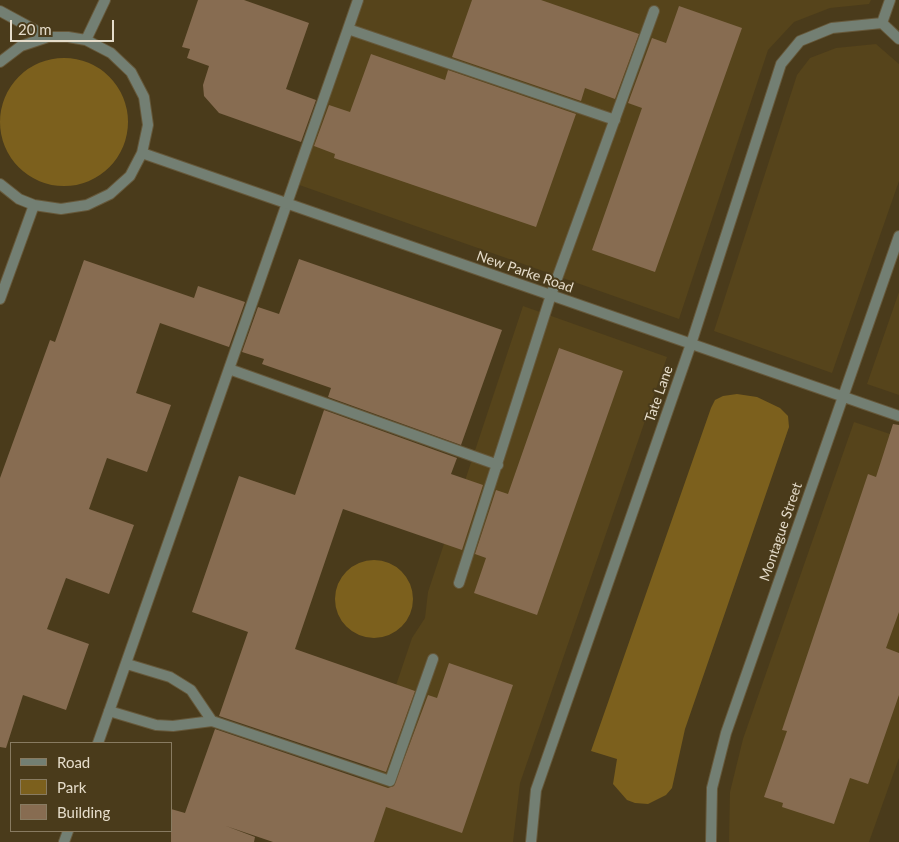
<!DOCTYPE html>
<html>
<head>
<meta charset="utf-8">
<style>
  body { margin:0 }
  #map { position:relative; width:899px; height:842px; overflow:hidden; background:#4a3b1b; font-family:Lato,sans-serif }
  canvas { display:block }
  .legend { position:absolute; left:10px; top:742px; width:162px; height:90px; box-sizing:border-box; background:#4a3b1b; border:1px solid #887b61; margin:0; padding:6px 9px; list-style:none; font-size:15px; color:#e5dcca }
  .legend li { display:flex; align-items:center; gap:10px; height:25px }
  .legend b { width:25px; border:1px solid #887b61 }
  .scale { position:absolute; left:10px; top:20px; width:104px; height:22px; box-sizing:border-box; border:2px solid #e5dcca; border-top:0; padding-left:6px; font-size:15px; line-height:18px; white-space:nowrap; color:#e5dcca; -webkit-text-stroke:4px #4a3b1b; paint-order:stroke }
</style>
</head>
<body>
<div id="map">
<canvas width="899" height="842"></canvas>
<ul class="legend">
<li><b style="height:6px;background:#737f73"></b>Road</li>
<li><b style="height:14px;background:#7c601d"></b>Park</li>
<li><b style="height:14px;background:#876c51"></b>Building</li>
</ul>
<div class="scale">20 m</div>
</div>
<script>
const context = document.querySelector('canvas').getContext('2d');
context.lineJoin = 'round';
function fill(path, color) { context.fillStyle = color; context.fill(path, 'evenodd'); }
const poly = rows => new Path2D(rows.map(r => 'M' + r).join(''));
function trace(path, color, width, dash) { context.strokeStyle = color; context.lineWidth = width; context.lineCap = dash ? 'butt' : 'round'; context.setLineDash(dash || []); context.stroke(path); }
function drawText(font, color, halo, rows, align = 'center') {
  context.font = font + ' Lato,sans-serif'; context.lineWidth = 4; context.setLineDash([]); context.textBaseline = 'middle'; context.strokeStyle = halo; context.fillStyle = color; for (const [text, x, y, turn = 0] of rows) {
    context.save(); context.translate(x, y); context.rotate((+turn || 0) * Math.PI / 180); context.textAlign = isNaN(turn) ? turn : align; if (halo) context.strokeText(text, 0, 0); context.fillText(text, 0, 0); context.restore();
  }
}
fill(poly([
  [355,0,871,0,869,4,830,8,794,22,768,50,679,319,288,181],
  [876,44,899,64,899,181,832,373,714,331,797,75,810,58,836,48],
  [899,292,899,395,867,384],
  [523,306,667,357,520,783,513,842,343,842,412,638,425,618,428,592],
  [854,422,899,437,899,758,869,842,729,842,730,792,743,739]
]), '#56441b');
fill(poly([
  '0 122a64 64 0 1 1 128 0a64 64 0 1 1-128 0Z',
  [737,394,757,397,780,408,788,416,789,427,685,729,672,788,666,795,648,804,635,803,627,800,613,784,617,759,591,751,711,408,715,400,723,396],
  '335 599a39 39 0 1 1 78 0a39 39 0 1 1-78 0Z'
]), '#7c601d');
fill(poly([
  [198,0,244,0,309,23,286,89,316,100,301,142,219,113,204,96,203,85,209,66,187,58,190,49,182,47],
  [472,0,541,0,639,34,615,99,585,88,581,101,452,57],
  [679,6,742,28,655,272,592,250,642,108,628,103,652,38,666,43],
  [371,54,445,80,448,70,576,114,536,227,334,158,335,154,314,146,329,105,350,112],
  [299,259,502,330,461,445,328,397,331,388,262,364,264,359,242,352,258,307,279,314],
  [84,260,194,298,198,286,245,302,229,347,160,323,136,393,171,405,147,472,107,458,89,509,134,525,109,594,66,578,47,629,89,644,66,710,23,695,6,748,0,747,0,478,50,340,55,342],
  [559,348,623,371,537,615,474,593,486,558,475,554,496,490,508,494],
  [324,410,457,458,451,474,483,485,462,550,343,509,295,649,415,691,386,772,219,716,248,632,192,612,239,476,295,495],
  [893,424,899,425,899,612,886,648,899,653,899,695,868,784,850,778,834,824,782,807,783,803,764,797,787,731,782,730,868,474,876,477],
  [449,663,513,685,462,833,386,807,374,842,273,842,226,826,255,837,254,842,171,842,171,809,185,813,215,729,388,788,394,786,428,695,437,698]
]), '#876c51');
const service = poly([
  [348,29,358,0],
  [229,369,498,465],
  [459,583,551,295,654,11],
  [127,664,170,677,191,690,212,721,390,781,433,659],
  [109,711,156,725,173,726,212,721],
  [98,743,348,29,615,120],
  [64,842,68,831]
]);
const minor = poly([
  [0,11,48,37],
  [882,23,890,0],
  [882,23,899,39],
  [86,40,105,0],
  [0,62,21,46,48,37,68,37,86,40,111,53,131,72,144,97,148,125,142,153,130,176,110,194,87,205,61,209,34,205,19,199,0,184],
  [142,153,899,416],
  [0,299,34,205],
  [531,842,536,790,691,344,781,64,800,41,832,28,882,23],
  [711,842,712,788,726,733,899,236]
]);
trace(service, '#66583a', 12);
trace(minor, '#66583a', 12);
trace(service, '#737f73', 10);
trace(minor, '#737f73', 10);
drawText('14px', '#e5dcca', '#4a3b1b', [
  ["New Parke Road",525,272,19],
  ["Tate Lane",659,394,-71],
  ["Montague Street",781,532,-71]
]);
</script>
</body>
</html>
